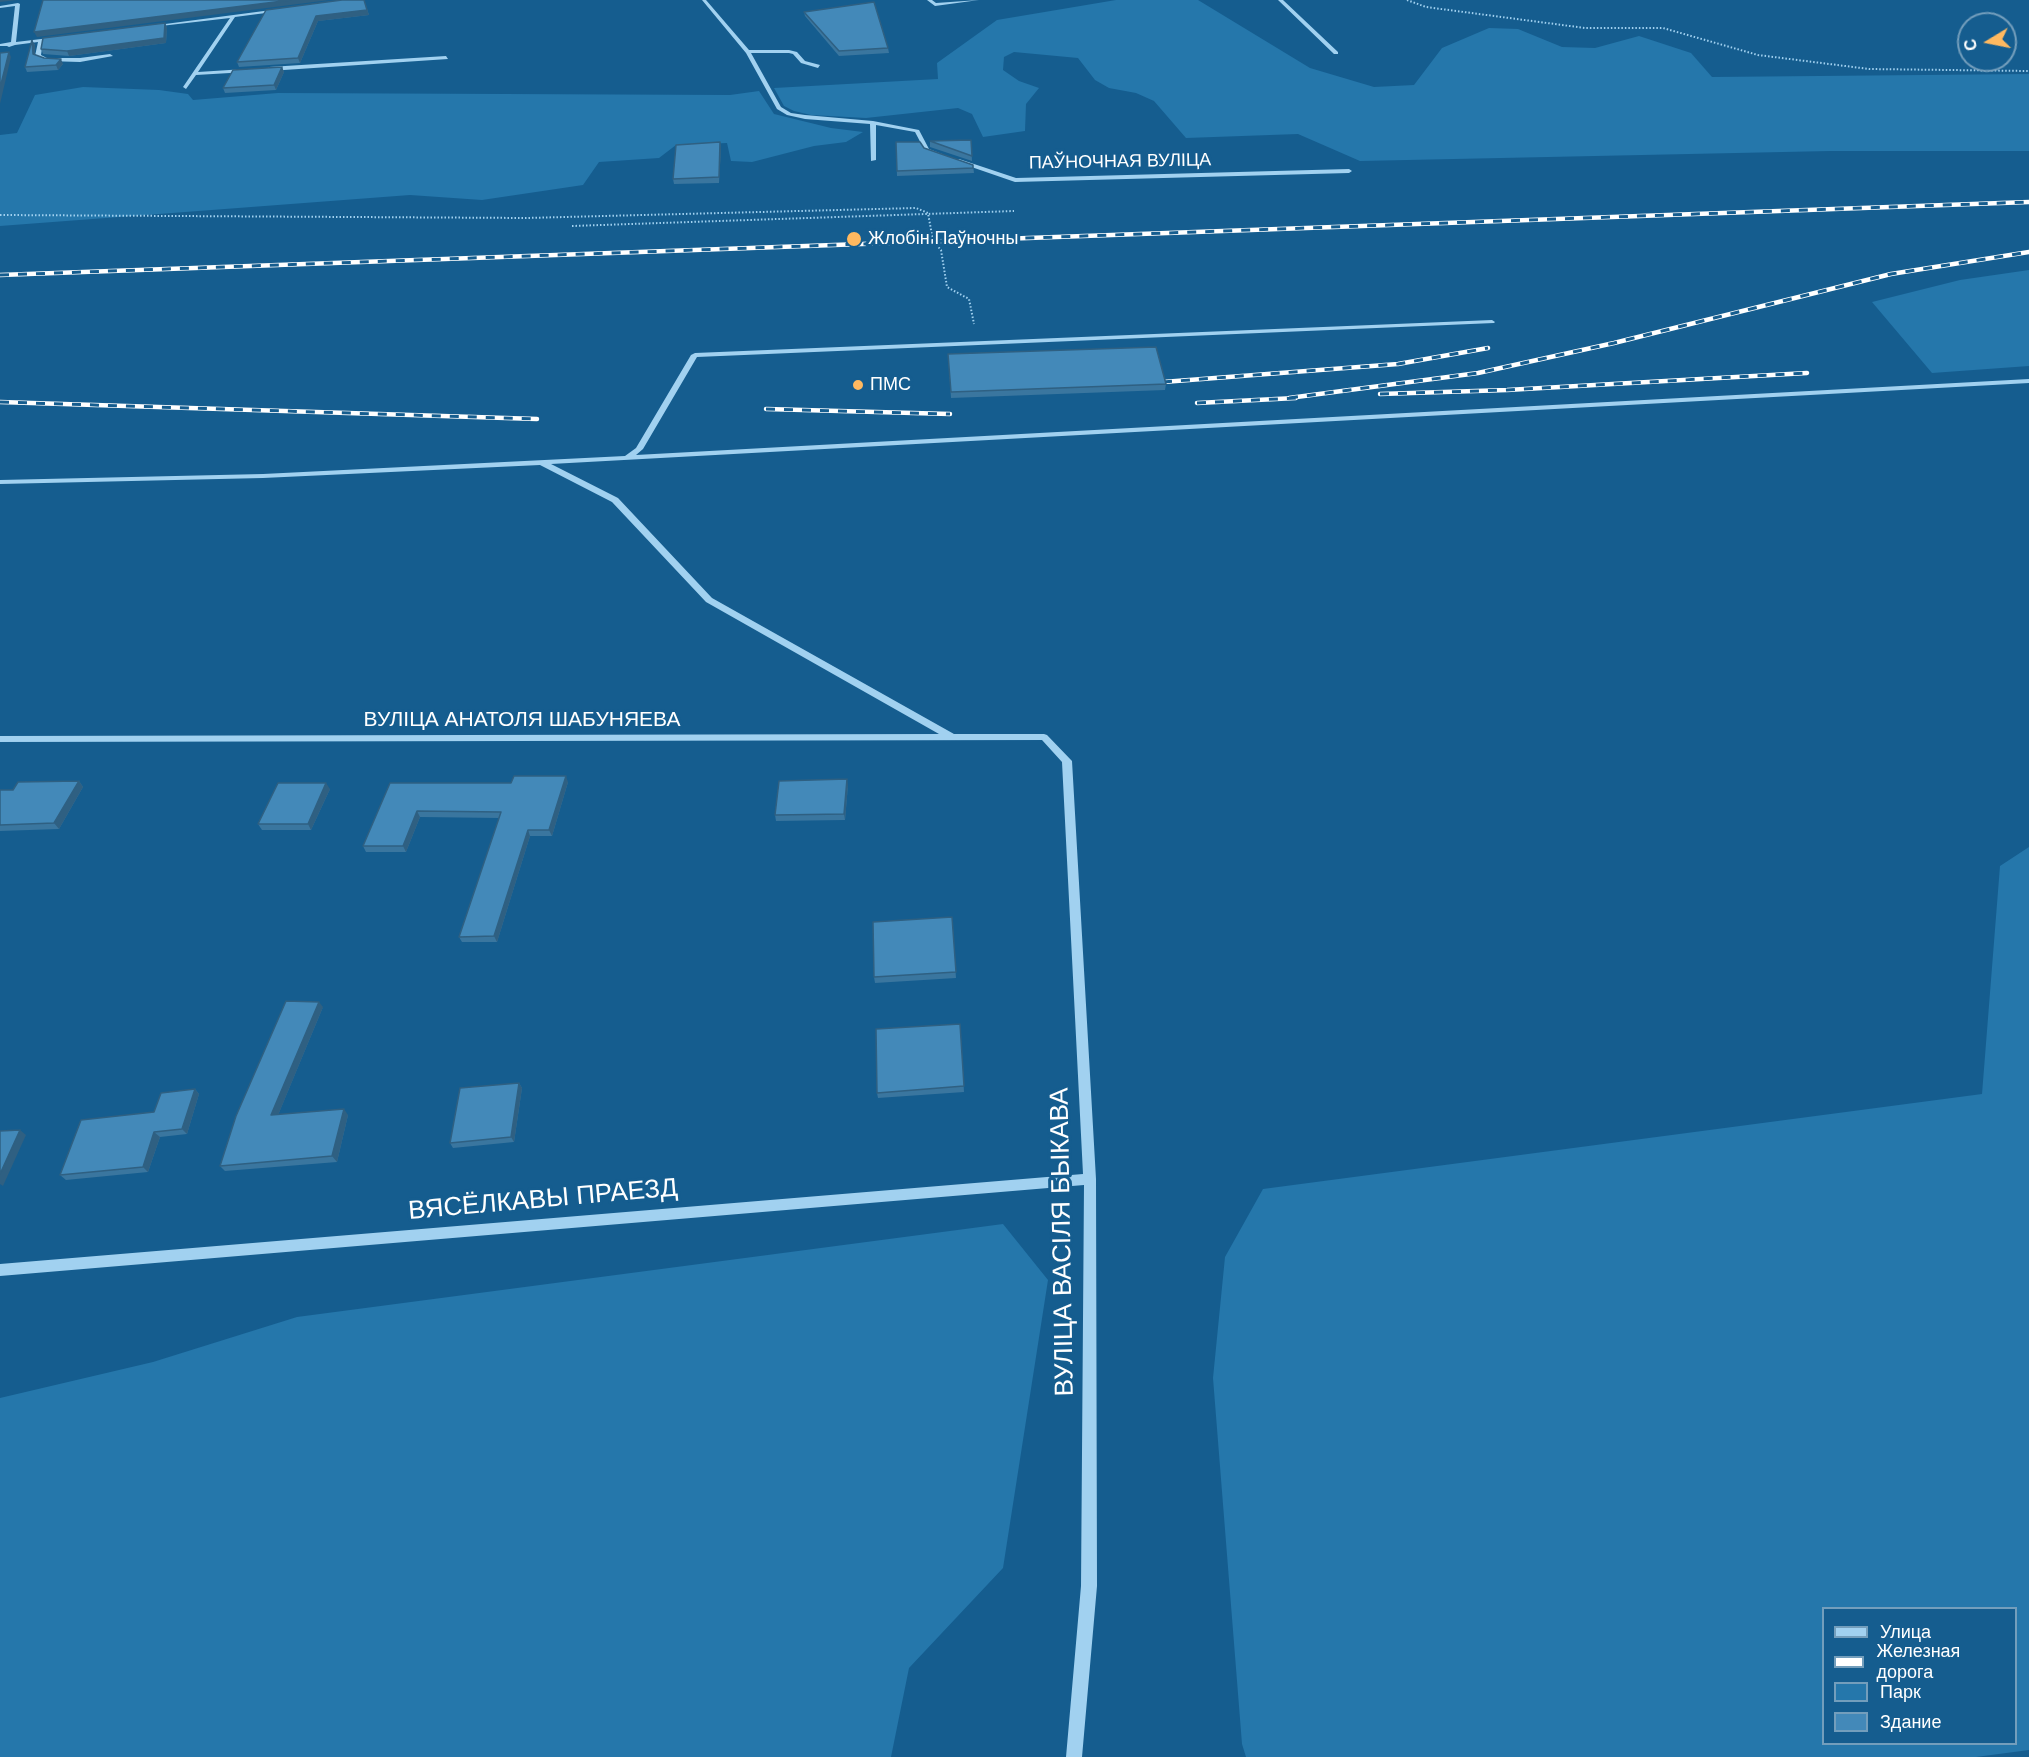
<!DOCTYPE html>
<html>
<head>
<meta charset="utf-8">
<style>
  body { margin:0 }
  #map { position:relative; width:2029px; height:1757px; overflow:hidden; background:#155d8f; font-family:Arial,sans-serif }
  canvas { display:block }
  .legend { position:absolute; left:1822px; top:1607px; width:195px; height:138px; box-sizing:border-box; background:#155d8f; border:2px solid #739ebc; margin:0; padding:8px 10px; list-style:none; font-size:18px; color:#fff }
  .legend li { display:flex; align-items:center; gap:12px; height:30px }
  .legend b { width:30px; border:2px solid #739ebc }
  .north { position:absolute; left:1957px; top:12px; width:60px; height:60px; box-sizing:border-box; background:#155d8f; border:2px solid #739ebc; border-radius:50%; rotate:260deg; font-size:16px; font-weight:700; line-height:24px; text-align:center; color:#fff }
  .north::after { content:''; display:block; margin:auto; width:21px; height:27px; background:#ffb960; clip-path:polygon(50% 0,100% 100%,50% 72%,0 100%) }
</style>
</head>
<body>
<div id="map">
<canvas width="2029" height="1757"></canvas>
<ul class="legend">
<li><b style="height:8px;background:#a1d1f0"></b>Улица</li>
<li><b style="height:8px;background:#fff"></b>Железная дорога</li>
<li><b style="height:16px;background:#2577ab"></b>Парк</li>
<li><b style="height:16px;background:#4389b9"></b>Здание</li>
</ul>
<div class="north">С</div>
</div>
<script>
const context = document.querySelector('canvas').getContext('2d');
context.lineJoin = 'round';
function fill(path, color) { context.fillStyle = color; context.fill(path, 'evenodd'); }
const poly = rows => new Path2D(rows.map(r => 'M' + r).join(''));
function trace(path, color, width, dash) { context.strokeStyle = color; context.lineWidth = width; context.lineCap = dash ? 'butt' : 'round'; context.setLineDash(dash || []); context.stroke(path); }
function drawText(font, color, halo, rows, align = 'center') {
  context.font = font + ' Arial,sans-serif'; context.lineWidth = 6; context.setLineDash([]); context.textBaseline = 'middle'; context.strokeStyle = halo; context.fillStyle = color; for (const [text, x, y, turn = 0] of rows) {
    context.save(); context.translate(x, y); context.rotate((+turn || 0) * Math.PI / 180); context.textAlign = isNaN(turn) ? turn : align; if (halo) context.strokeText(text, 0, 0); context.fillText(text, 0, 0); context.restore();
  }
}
fill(poly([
  [1116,0,1198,0,1310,68,1374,87,1414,85,1442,48,1489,28,1518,29,1562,47,1595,48,1639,36,1691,53,1712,77,2029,74,2029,151,1830,151,1360,161,1298,134,1186,138,1154,101,1136,93,1109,88,1095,80,1078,58,1014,52,1004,57,1003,70,1019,81,1039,88,1026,104,1025,131,983,137,972,114,958,108,866,118,811,115,794,111,784,106,774,88,938,79,937,63,997,20],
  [83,87,159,90,188,94,193,100,278,93,730,95,759,91,774,114,831,128,863,132,846,142,814,146,752,162,731,161,727,143,676,145,659,158,599,162,583,185,482,200,410,195,0,226,0,135,17,133,35,95],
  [2029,270,2029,366,1932,373,1872,302,1960,280],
  [2029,847,2029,1750,1976,1757,1246,1757,1242,1744,1213,1378,1225,1257,1263,1189,1982,1094,2000,866],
  [1824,1608,2016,1608,2016,1744,1824,1744],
  [1003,1224,1048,1280,1003,1568,909,1668,891,1757,0,1757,0,1398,153,1362,297,1317]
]), '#2577ab');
trace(poly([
  [1407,0,1426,7,1585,28,1663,28,1758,55,1869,69,2029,71],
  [0,215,526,218,916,208,928,213,933,241,941,250,947,287,969,299,974,324],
  [572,226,1014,211]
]), '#a1d1f0', 2, [1.5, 2]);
fill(poly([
  [702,0,706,0,749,50,789,50,797,52,805,61,820,65,818,68,801,63,793,54,789,53,751,53,781,107,791,113,805,115,873,121,919,130,929,149,942,154,939,156,925,151,915,132,876,125,876,160,871,161,870,124,805,119,787,115,777,109,746,53,702,0],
  [927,0,932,0,936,3,979,0,935,6,927,0],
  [1278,0,1283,0,1338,52,1338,54,1334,54,1278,0],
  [18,3,20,4,16,42,58,37,58,39,43,41,41,55,47,58,80,58,110,54,113,56,80,62,47,61,35,56,38,42,15,45,9,47,7,46,0,46,0,44,11,42,15,6,0,8,0,6,18,3],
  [279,9,281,11,235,17,198,72,245,69,247,72,196,75,186,89,183,87,230,18,152,27,150,26,279,9],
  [446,56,448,59,269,71,266,69,269,67,446,56],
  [959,159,1016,178,1349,169,1352,171,1349,173,1015,182,957,162,956,161,959,159],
  [1492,320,1495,322,1494,323,697,357,643,449,636,455,2029,379,2029,383,551,464,618,498,712,598,954,734,1044,734,1047,735,1072,761,1096,1179,1097,1586,1082,1757,1066,1757,1081,1586,1084,1185,0,1276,0,1264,1083,1174,1062,762,1042,740,0,742,0,736,939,734,706,602,612,502,540,465,263,478,0,484,0,480,263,474,625,456,636,448,691,355,695,353,1492,320]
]), '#a1d1f0');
const rail = poly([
  [0,275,2029,202],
  [1163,382,1398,364,1488,348],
  [1380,394,1507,390,1807,373],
  [1289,398,1478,373,1614,343,1891,274,2029,252],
  [0,402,537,419],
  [1197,403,1296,398],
  [766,409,950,414]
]);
trace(rail, '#fff', 4.5);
trace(rail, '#155d8f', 3, [9]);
fill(poly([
  [364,0,369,15,318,21,300,63,239,67,237,62,266,10],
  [804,12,888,48,889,53,839,56,805,16],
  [165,23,167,28,166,43,69,56,43,54,41,49],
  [32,40,35,45,35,55,63,64,58,70,27,72,25,67],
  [282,67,284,72,276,90,225,93,223,88],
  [971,140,972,161,930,147,930,141],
  [720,142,721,148,719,183,674,184,673,179],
  [896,142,924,148,973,165,974,173,897,176],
  [948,354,1166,384,1165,390,951,398],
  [79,781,83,787,59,829,0,831,0,790,13,790],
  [568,782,552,836,530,836,497,942,462,942,459,937,499,818,420,817,406,852,366,852,363,846,390,783,511,783],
  [848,785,845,820,776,821,775,815],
  [330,789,311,830,262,830,258,824],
  [952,917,956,978,875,983,874,977],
  [323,1007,278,1115,348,1115,337,1162,225,1171,220,1166],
  [960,1024,964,1092,878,1098,877,1093],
  [519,1083,522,1088,514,1142,453,1148,450,1143],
  [195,1089,199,1094,187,1134,160,1137,148,1172,66,1180,60,1175,154,1112]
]), '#3a769f');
fill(poly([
  [0,0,17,0,0,2],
  [291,0,330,0,37,37,34,32],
  [364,0,369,15,318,21,300,63,298,58,316,16],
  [165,23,167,28,166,43,69,56,67,51],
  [32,40,35,45,35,59,33,54],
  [9,52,11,57,0,104,0,88],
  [61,59,63,64,58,70,56,65],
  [282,67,284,72,276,90,274,85],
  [720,142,721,148,719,183,719,177],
  [566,776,568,782,552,836,549,830],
  [847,779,848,785,845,820,844,814],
  [79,781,83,787,59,829,54,823],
  [326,783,330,789,311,830,308,824],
  [417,811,420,817,406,852,403,846],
  [528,830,530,836,497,942,494,936],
  [319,1002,323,1007,276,1120,271,1115],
  [519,1083,522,1088,514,1142,511,1137],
  [195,1089,199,1094,187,1134,182,1129],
  [344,1109,348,1115,337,1162,332,1156],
  [20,1130,26,1135,3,1186,0,1184,0,1174],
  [154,1132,160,1137,148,1172,143,1167]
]), '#2f6082');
const building = poly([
  [43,0,291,0,34,32,43,0],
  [342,0,364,0,367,10,316,16,298,58,237,62,266,10,342,0],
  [874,2,888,48,839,51,804,12,874,2],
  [165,23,164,38,67,51,41,49,43,38,165,23],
  [32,40,33,54,44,58,61,59,56,65,25,67,32,40],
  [9,52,0,88,0,53,9,52],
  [282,67,274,85,223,88,233,70,282,67],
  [971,140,972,156,930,141,971,140],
  [720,142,719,177,673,179,676,145,720,142],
  [896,142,920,142,924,148,973,165,973,168,897,171,896,142],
  [1156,347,1166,384,951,392,948,354,1156,347],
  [514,776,566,776,549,830,528,830,494,936,459,937,501,812,417,811,403,846,363,846,390,783,511,783,514,776],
  [847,779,844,814,775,815,779,781,847,779],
  [79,781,54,823,0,825,0,790,13,790,18,782,79,781],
  [278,783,326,783,308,824,258,824,278,783],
  [952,917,956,972,874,977,873,922,952,917],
  [286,1001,319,1002,271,1115,344,1109,332,1156,220,1166,236,1116,286,1001],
  [960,1024,964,1086,877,1093,876,1029,960,1024],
  [519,1083,511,1137,450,1143,460,1088,519,1083],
  [195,1089,182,1129,154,1132,143,1167,60,1175,81,1120,154,1112,161,1093,195,1089],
  [20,1130,0,1174,0,1131,20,1130]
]);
fill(building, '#4389b9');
trace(building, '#2f6082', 1.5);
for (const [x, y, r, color] of [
  [854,239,8,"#ffb960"],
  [858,385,6,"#ffb960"]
]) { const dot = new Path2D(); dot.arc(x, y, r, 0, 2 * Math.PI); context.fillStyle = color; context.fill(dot); trace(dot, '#155d8f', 2); }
drawText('18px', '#fff', '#155d8f', [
  ["ПАЎНОЧНАЯ ВУЛІЦА",1120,162,-1]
]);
drawText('18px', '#fff', '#155d8f', [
  ["Жлобін Паўночны",868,239],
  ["ПМС",870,385]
], 'left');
drawText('21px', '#fff', '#155d8f', [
  ["ВУЛІЦА АНАТОЛЯ ШАБУНЯЕВА",522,720]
]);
drawText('26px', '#fff', '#155d8f', [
  ["ВЯСЁЛКАВЫ ПРАЕЗД",543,1200,-5],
  ["ВУЛІЦА ВАСІЛЯ БЫКАВА",1063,1242,-91]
]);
</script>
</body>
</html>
